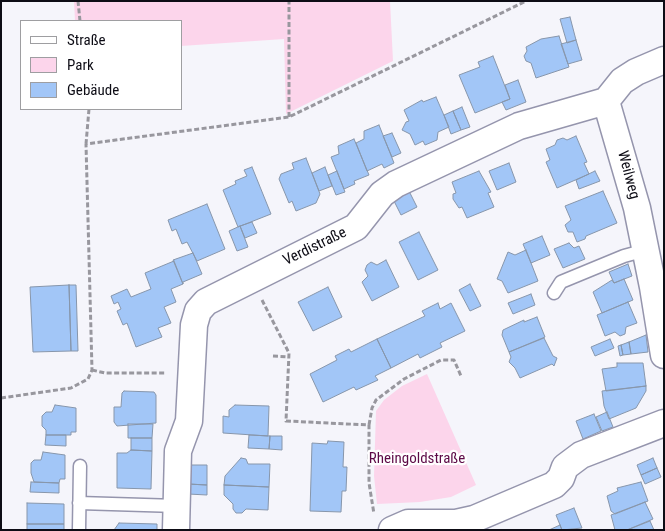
<!DOCTYPE html>
<html>
<head>
<meta charset="utf-8">
<style>
  body { margin:0 }
  #map { position:relative; width:665px; height:531px; overflow:hidden; background:#f5f5fb; font-family:"Roboto Condensed",sans-serif }
  canvas { display:block }
  .frame { position:absolute; inset:0; border:2px solid #0d0c15; pointer-events:none }
  .legend { position:absolute; left:20px; top:20px; width:162px; height:90px; box-sizing:border-box; background:#fff; border:1px solid #9e9ea1; margin:0; padding:6px 9px; list-style:none; font-size:15px; color:#0d0c15 }
  .legend li { display:flex; align-items:center; gap:10px; height:25px }
  .legend b { width:25px; border:1px solid #9e9ea1 }
</style>
</head>
<body>
<div id="map">
<canvas width="665" height="531"></canvas>
<div class="frame"></div>
<ul class="legend">
<li><b style="height:6px;background:#fff"></b>Straße</li>
<li><b style="height:14px;background:#fcd5eb"></b>Park</li>
<li><b style="height:14px;background:#a2c6f7"></b>Gebäude</li>
</ul>
</div>
<script>
const context = document.querySelector('canvas').getContext('2d');
context.lineJoin = 'round';
function fill(path, color) { context.fillStyle = color; context.fill(path, 'evenodd'); }
const poly = rows => new Path2D(rows.map(r => 'M' + r).join(''));
function trace(path, color, width, dash) { context.strokeStyle = color; context.lineWidth = width; context.lineCap = dash ? 'butt' : 'round'; context.setLineDash(dash || []); context.stroke(path); }
function drawText(font, color, halo, rows, align = 'center') {
  context.font = font + ' "Roboto Condensed",sans-serif'; context.lineWidth = 4.5; context.setLineDash([]); context.textBaseline = 'middle'; context.strokeStyle = halo; context.fillStyle = color; for (const [text, x, y, turn = 0] of rows) {
    context.save(); context.translate(x, y); context.rotate((+turn || 0) * Math.PI / 180); context.textAlign = isNaN(turn) ? turn : align; if (halo) context.strokeText(text, 0, 0); context.fillText(text, 0, 0); context.restore();
  }
}
fill(poly([
  [74,1,390,1,393,61,286,114,284,39,181,46,181,21,75,21],
  [427,374,476,485,451,497,420,502,377,504,374,476,376,411,384,400,402,386]
]), '#fcd5eb');
const building = poly([
  [570,17,576,40,567,43,560,19,570,17],
  [559,36,569,67,536,78,531,63,526,61,524,56,527,51,526,47,541,39,559,36],
  [576,40,582,60,568,64,561,44,576,40],
  [493,56,510,99,475,113,459,75,480,67,478,62,493,56],
  [518,80,526,102,506,110,502,102,510,99,505,85,518,80],
  [436,97,449,127,438,132,437,140,425,145,423,141,415,145,410,134,402,130,406,122,409,121,404,110,422,100,423,102,436,97],
  [462,107,470,127,461,130,453,111,462,107],
  [453,111,461,130,451,134,444,115,453,111],
  [379,125,394,163,384,168,382,164,367,171,356,143,364,139,364,131,379,125],
  [392,133,401,153,392,157,383,136,392,133],
  [576,136,587,162,584,163,589,174,557,188,546,162,550,160,546,149,555,145,557,140,563,138,567,140,576,136],
  [354,139,369,175,354,181,355,184,344,189,331,157,339,154,338,146,354,139],
  [306,158,320,194,316,203,296,211,292,201,289,203,279,179,281,174,294,169,292,163,306,158],
  [509,163,516,182,497,190,489,171,509,163],
  [252,167,271,214,238,227,223,190,236,184,235,181,247,176,244,170,252,167],
  [325,167,332,186,319,191,312,173,325,167],
  [337,171,345,192,336,195,328,175,337,171],
  [479,171,491,192,488,193,494,207,467,218,462,207,459,208,453,199,453,194,456,193,452,182,479,171],
  [595,171,600,181,579,189,576,180,595,171],
  [409,191,417,207,401,215,393,199,409,191],
  [603,191,617,223,586,236,585,239,577,242,573,232,568,232,565,225,571,220,565,206,603,191],
  [207,204,225,249,197,261,187,242,182,244,176,229,172,231,168,220,207,204],
  [252,222,257,233,245,238,240,226,252,222],
  [240,226,248,247,237,251,229,231,240,226],
  [419,232,438,270,418,280,399,242,419,232],
  [542,236,550,255,531,263,523,244,542,236],
  [569,243,574,248,579,246,585,259,563,268,554,249,569,243],
  [526,250,538,281,508,293,502,281,497,279,508,252,515,255,526,250],
  [193,253,202,274,183,282,183,284,173,260,193,253],
  [386,260,399,287,372,301,362,282,368,276,365,270,367,265,371,262,377,265,386,260],
  [174,261,183,284,171,289,176,302,164,307,171,323,158,328,162,337,136,347,127,323,123,325,117,311,121,309,118,302,114,304,111,296,127,289,131,297,151,289,145,273,174,261],
  [628,264,632,276,614,283,609,272,628,264],
  [624,279,633,300,602,313,593,292,612,280,614,283,624,279],
  [470,284,481,306,470,311,459,290,470,284],
  [69,285,71,351,33,352,30,287,69,285],
  [69,285,76,285,78,351,71,351,69,285],
  [328,287,342,317,313,331,298,302,328,287],
  [531,294,535,305,513,314,508,303,531,294],
  [628,302,637,323,626,327,625,334,620,336,615,332,605,336,597,315,628,302],
  [438,303,440,309,451,303,465,331,440,343,442,347,420,358,418,354,391,368,377,339,425,316,422,311,438,303],
  [537,317,545,337,509,352,502,335,503,330,524,320,524,322,537,317],
  [646,335,648,352,631,354,629,342,646,335],
  [544,338,553,356,557,358,554,366,552,364,520,378,515,368,509,362,511,357,509,352,544,338],
  [377,339,391,368,375,376,378,380,356,390,354,387,323,402,310,374,337,360,335,356,349,349,351,352,377,339],
  [610,339,614,348,595,356,591,347,610,339],
  [629,342,631,354,623,355,621,345,629,342],
  [621,345,623,355,620,356,618,346,621,345],
  [617,363,643,363,646,386,606,391,602,369,617,367,617,363],
  [646,386,646,391,636,408,609,419,604,406,602,391,646,386],
  [124,391,154,392,156,395,156,423,117,426,114,422,114,407,121,407,122,393,124,391],
  [55,405,76,408,76,432,71,432,71,435,46,435,46,430,42,426,42,416,46,412,52,412,55,405],
  [235,405,269,406,268,436,223,433,223,416,229,417,229,410,235,405],
  [607,412,613,427,602,431,596,417,607,412],
  [594,414,601,431,583,439,576,421,594,414],
  [128,424,153,424,152,438,128,438,128,424],
  [46,435,66,435,66,446,45,445,46,435],
  [249,435,270,436,269,449,248,448,249,435],
  [270,436,282,436,282,450,269,449,270,436],
  [131,438,152,438,152,451,131,450,131,438],
  [328,441,344,442,343,467,347,467,346,491,342,491,341,512,310,511,312,443,327,444,328,441],
  [131,450,152,451,151,489,117,488,117,453,127,453,131,450],
  [43,452,65,455,65,479,60,479,59,483,34,482,31,473,31,463,34,460,41,460,43,452],
  [241,458,246,459,248,464,270,464,269,487,224,485,225,476,241,458],
  [653,458,657,468,641,475,637,465,653,458],
  [188,465,207,465,207,485,188,484,188,465],
  [657,468,661,477,645,484,641,475,657,468],
  [31,482,59,483,59,493,30,492,31,482],
  [641,482,648,501,615,514,611,511,607,496,618,491,617,488,641,482],
  [188,484,207,485,207,495,188,494,188,484],
  [224,485,269,487,268,510,246,509,242,513,236,513,233,509,233,504,224,495,224,485],
  [645,502,653,519,627,530,615,530,611,515,645,502],
  [27,503,64,504,64,524,27,524,27,503],
  [574,508,582,528,562,530,556,515,574,508],
  [650,521,654,530,627,530,650,521],
  [119,523,157,524,157,530,114,530,119,523],
  [27,524,64,524,64,530,27,530,27,524],
  [560,525,562,530,549,530,560,525]
]);
fill(building, '#a2c6f7');
trace(building, '#8796ab', 1);
const service = poly([
  [554,293,561,282,624,256,646,250],
  [79,503,177,506],
  [79,530,80,466]
]);
const minor = poly([
  [606,101,637,208,653,287,664,355],
  [606,101,622,81,636,72,664,60],
  [176,530,178,451,189,421,194,325,198,311,206,302,356,227,382,194,396,184,519,126,606,101],
  [392,530,408,523,456,523,474,519,554,485,561,478,565,467,581,455,664,423]
]);
trace(service, '#9595ad', 15);
trace(minor, '#9595ad', 29);
trace(poly([
  [78,1,80,21],
  [289,117,289,1],
  [86,144,89,109],
  [262,300,289,353,286,421,369,425,369,483,374,514],
  [273,356,288,357],
  [92,370,105,373,166,373],
  [1,398,71,388,88,379,92,370,86,144,289,117,526,1],
  [369,425,372,408,376,400,404,379,441,360,454,360,461,376]
]), '#98979e', 3, [5, 2.5]);
trace(service, '#fff', 12);
trace(minor, '#fff', 26);
drawText('15px', '#0d0c15', '#fff', [
  ["Weilweg",628,175,75],
  ["Verdistraße",315,247,-26]
]);
drawText('15px', '#5d0a47', '#fff', [
  ["Rheingoldstraße",417,459]
]);
</script>
</body>
</html>
